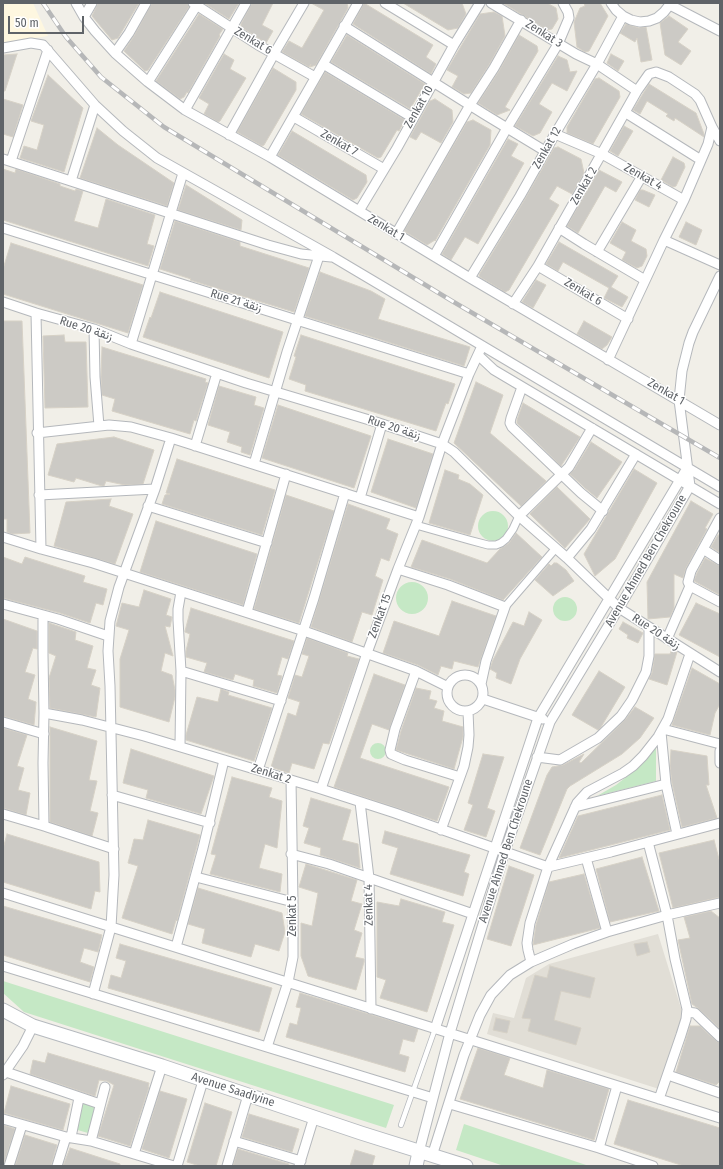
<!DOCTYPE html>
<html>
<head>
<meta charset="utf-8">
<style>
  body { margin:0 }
  #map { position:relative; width:723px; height:1169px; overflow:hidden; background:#f1efe8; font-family:"Fira Sans Condensed",sans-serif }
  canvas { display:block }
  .frame { position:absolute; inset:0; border:4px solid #5f6368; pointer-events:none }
  .scale { position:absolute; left:8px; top:16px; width:76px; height:18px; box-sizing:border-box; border:2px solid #5f6368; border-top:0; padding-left:5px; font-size:12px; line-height:14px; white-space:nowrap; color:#5f6368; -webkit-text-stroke:3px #fff; paint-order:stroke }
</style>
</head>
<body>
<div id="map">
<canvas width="723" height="1169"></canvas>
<div class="frame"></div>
<div class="scale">50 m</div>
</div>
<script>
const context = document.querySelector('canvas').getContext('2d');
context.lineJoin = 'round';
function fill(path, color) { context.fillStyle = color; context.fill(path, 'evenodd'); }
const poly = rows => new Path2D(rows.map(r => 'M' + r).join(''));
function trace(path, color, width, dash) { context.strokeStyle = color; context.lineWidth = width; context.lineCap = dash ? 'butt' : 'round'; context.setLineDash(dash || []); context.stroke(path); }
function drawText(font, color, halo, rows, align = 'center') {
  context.font = font + ' "Fira Sans Condensed",Vazirmatn,sans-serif'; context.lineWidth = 3; context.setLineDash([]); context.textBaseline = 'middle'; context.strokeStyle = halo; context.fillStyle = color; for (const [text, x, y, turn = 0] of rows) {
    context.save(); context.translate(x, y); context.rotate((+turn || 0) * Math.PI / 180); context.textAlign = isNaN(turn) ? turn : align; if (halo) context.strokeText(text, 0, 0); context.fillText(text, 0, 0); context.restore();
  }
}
fill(poly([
  [3,3,33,3,48,36,3,43]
]), '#fef7e0');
fill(poly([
  [658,934,684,1018,659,1089,487,1034,493,1013,514,1018,526,978,549,964]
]), '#e1ded6');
fill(poly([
  '478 526a15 15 0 1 1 30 0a15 15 0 1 1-30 0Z',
  '396 598a16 16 0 1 1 32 0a16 16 0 1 1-32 0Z',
  '553 609a12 12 0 1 1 24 0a12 12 0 1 1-24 0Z',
  '370 751a8 8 0 1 1 16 0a8 8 0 1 1-16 0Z',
  [656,746,656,781,597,796,616,785,635,770],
  [3,981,394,1105,386,1128,24,1012,3,993],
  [82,1103,96,1108,88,1133,74,1129],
  [464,1124,589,1166,504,1166,456,1150]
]), '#c5e8c5');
const building = poly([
  [98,3,139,3,118,38,112,40,92,16,98,3],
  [152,3,187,3,189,7,148,70,145,71,124,51,134,36,152,3],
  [204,3,239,3,229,19,204,3],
  [252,3,273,3,262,25,273,31,266,43,241,27,241,24,252,3],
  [311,3,347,3,348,8,316,65,310,67,311,64,309,67,282,52,289,41,302,48,324,10,311,3],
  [364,3,433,45,426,57,436,64,431,74,353,24,364,3],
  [403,3,462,3,466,14,458,28,448,30,403,3],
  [503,3,547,3,556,8,558,19,552,29,547,30,503,3],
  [584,3,600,3,608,16,589,51,585,52,577,47,574,22,580,8,585,6,584,3],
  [494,12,502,16,505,36,489,65,471,93,464,94,452,87,458,76,447,70,480,14,494,12],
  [199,14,223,29,219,35,220,36,188,93,187,92,184,97,180,99,156,81,199,14],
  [669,16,688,29,678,42,691,51,681,65,665,55,660,23,669,16],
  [626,24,639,28,646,27,652,60,641,62,637,38,635,42,620,33,626,24],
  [347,35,425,84,410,109,331,62,347,35],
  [519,35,537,46,538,51,505,107,510,110,497,115,478,103,499,71,519,35],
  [17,54,5,91,3,91,3,55,17,54],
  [224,54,234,60,230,69,246,78,220,121,218,122,204,114,209,104,199,98,224,54],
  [611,54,624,61,618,71,607,63,611,54],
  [558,56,567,60,570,72,577,71,567,91,552,83,539,104,552,112,540,133,533,136,515,126,558,56],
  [273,68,296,82,296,90,264,145,262,146,237,132,273,68],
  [325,72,405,120,399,131,397,130,381,157,378,158,301,114,325,72],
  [48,75,83,108,64,172,20,158,24,146,37,150,44,125,31,121,48,75],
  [599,78,619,91,620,97,593,144,567,133,567,127,595,79,599,78],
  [649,84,696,113,704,134,704,137,675,118,674,121,666,116,668,114,647,101,640,114,633,110,649,84],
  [3,99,23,105,13,137,3,134,3,99],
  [435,99,452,110,453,122,441,143,421,132,416,140,410,137,430,101,435,99],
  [473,120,491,130,490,145,435,241,435,240,427,245,404,231,467,122,473,120],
  [624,126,633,131,618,156,610,151,624,126],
  [97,128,118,145,174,183,167,206,80,178,97,128],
  [292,131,366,175,367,182,357,198,353,200,278,155,292,131],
  [508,139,518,144,511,156,524,163,478,244,465,237,451,260,442,254,508,139],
  [558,147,581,159,584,173,572,194,557,186,549,199,559,205,509,290,505,292,480,277,479,275,525,199,554,148,558,147],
  [673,157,684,163,685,167,676,186,673,187,661,180,673,157],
  [3,169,15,173,16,169,60,184,60,186,75,191,76,189,83,191,74,221,98,228,106,199,155,215,147,244,154,246,148,266,3,220,3,169],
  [599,170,622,182,616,192,605,186,578,233,567,226,599,170],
  [186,185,242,220,241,230,178,210,186,185],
  [640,190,643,190,655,195,649,207,635,200,640,190],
  [175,221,240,242,240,246,309,268,294,312,190,280,191,279,160,269,175,221],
  [622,222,636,230,631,241,646,249,647,256,642,266,637,268,622,260,626,252,610,243,622,222],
  [686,222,702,230,696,245,679,237,686,222],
  [559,242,618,276,611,287,628,297,622,307,604,298,609,288,563,262,558,271,546,264,559,242],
  [11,243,143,285,128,333,3,294,3,269,11,243],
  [320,272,371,291,385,299,378,319,470,347,464,366,305,316,320,272],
  [536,280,546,285,533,308,522,302,536,280],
  [160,292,283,332,269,378,143,337,150,317,151,318,160,292],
  [3,321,22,321,30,533,12,534,7,532,7,519,3,519,3,321],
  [584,321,612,337,607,345,602,349,577,334,584,321],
  [64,335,65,342,86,342,88,407,45,408,43,336,64,335],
  [301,335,455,384,448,404,446,403,436,431,305,391,306,385,289,379,296,357,294,356,301,335],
  [102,347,206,379,205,382,208,383,196,421,194,420,190,434,112,411,115,399,102,395,101,377,102,347],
  [476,382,503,395,490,433,546,481,521,506,454,443,476,382],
  [219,386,256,397,254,405,264,408,250,455,241,452,242,447,227,442,230,432,208,425,219,386],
  [523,403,580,437,561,466,517,423,517,420,523,403],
  [278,405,371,436,354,488,262,458,278,405],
  [114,437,154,450,143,484,125,485,106,481,104,486,102,486,76,478,74,482,48,475,57,444,114,437],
  [388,439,433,454,416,508,371,492,388,439],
  [591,442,622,462,597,498,585,488,570,474,574,470,591,442],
  [177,459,275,490,262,535,162,504,165,495,170,494,166,493,177,459],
  [634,469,657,483,615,559,595,576,584,554,634,469],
  [445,470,459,475,458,479,470,484,483,495,470,535,429,523,445,470],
  [557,487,590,519,565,548,530,514,557,487],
  [286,495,334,511,299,623,254,609,286,495],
  [111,499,109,506,133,514,115,564,54,546,66,502,111,499],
  [691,501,713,514,705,528,707,529,686,568,683,578,674,574,674,608,670,617,648,619,647,582,691,501],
  [348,504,390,519,386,529,398,534,389,561,381,558,375,576,383,580,372,615,362,612,352,642,311,627,348,504],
  [156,521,257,554,243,605,140,572,156,521],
  [516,533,542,557,503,600,450,579,411,567,422,540,487,563,500,549,509,543,516,533],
  [718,535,720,536,720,553,711,547,718,535],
  [3,557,22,564,25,557,85,576,83,582,107,589,103,605,96,603,90,623,60,613,3,598,3,557],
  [705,558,720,566,720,595,694,581,697,573,705,558],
  [554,563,557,563,566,570,574,581,553,596,535,580,549,564,551,566,554,563],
  [144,590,171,599,166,615,172,617,170,627,165,626,173,656,165,653,161,671,172,675,175,690,175,697,169,722,120,707,120,659,129,630,116,626,122,603,139,607,144,590],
  [452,601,496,616,478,667,454,661,452,669,441,666,438,675,418,665,383,653,394,621,439,636,452,601],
  [696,603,720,614,720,657,679,635,696,603],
  [191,608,294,641,288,659,282,657,277,675,282,676,277,693,253,686,254,680,235,674,233,680,204,672,207,663,186,657,186,651,190,634,185,632,185,631,191,608],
  [529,612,542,620,520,659,511,684,496,678,497,673,490,669,493,660,513,622,524,626,529,612],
  [3,619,37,631,37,649,33,648,25,672,35,675,28,699,36,702,34,725,3,716,3,619],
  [623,622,643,633,638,643,627,638,628,635,619,629,623,622],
  [49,623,76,632,75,640,93,646,87,668,96,670,91,685,100,688,96,717,50,708,49,678,56,656,49,653,49,623],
  [307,638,348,653,347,656,359,659,329,744,323,743,314,769,292,763,289,773,271,767,288,713,296,716,300,702,288,698,295,675,302,677,309,656,302,654,307,638],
  [672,649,677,652,667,685,649,679,652,673,655,654,670,654,672,649],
  [692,668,720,684,720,704,715,713,710,735,672,725,692,668],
  [599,671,625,687,601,727,598,730,572,715,599,671],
  [374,674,405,685,389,730,372,724,360,758,449,787,437,821,334,787,374,674],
  [416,688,431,691,429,699,437,701,434,708,444,711,442,721,463,727,463,737,454,769,396,750,401,731,416,688],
  [221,689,229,692,228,695,272,708,254,761,186,740,186,735,197,697,218,702,221,689],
  [635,707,654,718,640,738,622,754,570,786,567,789,540,855,520,848,547,775,552,767,563,765,584,754,579,762,581,763,625,720,635,707],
  [50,727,97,741,89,780,97,781,90,811,98,813,92,836,50,822,50,727],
  [3,728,27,735,17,766,24,768,18,790,30,793,26,815,3,808,3,728],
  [131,749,214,776,201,814,146,798,148,790,123,783,131,749],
  [671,750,707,756,709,785,706,785,717,818,682,827,672,783,670,766,671,750],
  [483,754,504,757,487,808,495,811,486,837,464,830,473,805,468,803,483,754],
  [232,777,272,788,269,797,282,801,277,848,265,844,259,868,282,874,280,892,210,874,216,855,211,854,232,777],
  [662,795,670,830,559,858,578,816,662,795],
  [311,798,351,810,342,840,358,844,360,868,320,855,321,848,304,843,309,828,303,826,311,798],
  [148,820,200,835,177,921,176,920,172,934,122,918,138,866,128,863,134,839,143,840,148,820],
  [385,831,470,855,464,872,469,874,463,896,390,874,398,848,382,843,385,831],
  [7,834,99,862,100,892,95,891,91,909,3,882,3,849,7,834],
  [714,840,720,863,720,897,673,908,659,853,714,840],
  [642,857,659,911,610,922,596,869,642,857],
  [306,864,357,880,351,901,362,904,354,930,362,933,355,957,364,959,364,962,356,990,308,976,301,956,301,923,312,926,318,893,299,887,306,864],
  [509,866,534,875,511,946,487,939,509,866],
  [584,874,600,928,533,945,536,925,549,882,584,874],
  [198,888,282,913,285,932,279,951,255,944,251,957,202,943,205,929,188,924,198,888],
  [401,899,445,912,442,922,454,925,427,1012,380,998,386,980,377,977,377,902,399,906,401,899],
  [3,906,102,935,98,952,84,948,80,962,94,967,90,982,3,955,3,906],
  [711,911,720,918,720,1029,699,1009,692,1004,678,940,690,938,684,917,711,911],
  [647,942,650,952,637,956,634,944,647,942],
  [120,944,272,988,259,1032,108,988,111,975,121,978,126,961,116,958,120,944],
  [550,966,595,978,590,998,561,991,554,1020,581,1028,576,1045,528,1031,531,1019,522,1018,535,975,547,978,550,966],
  [300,993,418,1029,414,1042,403,1039,399,1054,409,1057,405,1072,286,1037,290,1023,297,1025,301,1008,296,1007,300,993],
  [496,1018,510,1021,507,1033,493,1030,496,1018],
  [690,1026,700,1026,716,1041,720,1043,720,1081,716,1085,676,1072,690,1026],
  [478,1048,510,1058,504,1075,543,1088,547,1070,609,1089,594,1140,460,1099,478,1048],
  [48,1053,149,1083,148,1087,149,1087,130,1146,98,1136,114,1085,107,1081,99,1080,95,1096,30,1074,33,1060,45,1063,48,1053],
  [11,1086,70,1104,63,1130,4,1113,11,1086],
  [160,1091,187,1099,169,1158,142,1149,160,1091],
  [628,1100,720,1128,720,1166,684,1166,614,1144,628,1100],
  [205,1103,232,1112,216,1166,200,1166,187,1162,205,1103],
  [249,1114,299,1129,292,1152,242,1137,249,1114],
  [3,1125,15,1129,3,1166,3,1125],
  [25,1135,57,1145,51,1166,15,1166,25,1135],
  [70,1148,120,1164,120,1166,63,1166,70,1148],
  [238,1149,289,1164,288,1166,233,1166,238,1149],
  [355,1150,375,1156,372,1166,350,1166,355,1150]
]);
fill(building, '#cccac5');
trace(building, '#d6d1c6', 1);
const service = poly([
  [401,1125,435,1029]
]);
const pedestrian = poly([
  [416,525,469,540,488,545,496,545,501,543,506,539,513,529,519,516],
  [505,607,556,548]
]);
const minor = poly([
  [76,3,84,17,95,31,115,53,148,82,185,110,270,157,470,278,720,425],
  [193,3,258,45,315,77],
  [385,3,454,45],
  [491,3,576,54,597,64,637,91],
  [611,3,616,10,623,16,631,20,640,22,649,21,657,18,664,12,671,3],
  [670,5,720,31],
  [84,17,92,3],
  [344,26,484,114,545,151],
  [3,48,31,43,43,45,95,105,123,131,157,158,333,257,720,487],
  [115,53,129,33,146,3],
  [323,64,413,118],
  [148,82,197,5],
  [185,110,246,3],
  [626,113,701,160],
  [294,117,384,169],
  [555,134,602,154,684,200],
  [229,135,274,54,304,3],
  [270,157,358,3],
  [3,159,268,245,301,254,331,257],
  [11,161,48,50],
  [71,181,95,105],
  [359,211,397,148,454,45,480,3],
  [3,228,469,374],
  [559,228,584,244,645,280],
  [396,234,470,105,494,68,521,20],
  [664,240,720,265],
  [597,252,642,176],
  [434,256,507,128,558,44,569,18,568,12,563,3],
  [538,266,628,319],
  [470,278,520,196,555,134,597,64,623,16],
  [3,302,36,313,94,329,131,344,246,383,376,422,442,444,454,452,519,516,567,558,619,608,720,672],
  [513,304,538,266,637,91,649,74,656,72,669,77,695,94,700,100,712,127,720,141],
  [36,313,41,549],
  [94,329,95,377,99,426],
  [131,344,183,173],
  [478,355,494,370,720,504],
  [608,360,664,240,684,200,708,144,712,127],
  [522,387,511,418,510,423,512,427,581,493,603,511],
  [37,433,109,425,131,427,171,438,419,517],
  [195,446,217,373],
  [254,464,287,352,319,256],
  [39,495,155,489],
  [360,498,382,424],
  [148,506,267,543],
  [519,516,569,467,592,428],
  [720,518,691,571,688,582,690,586,720,602],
  [3,537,41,549,93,563,304,631,416,671,448,687],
  [703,549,720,560],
  [567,558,591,529,636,454],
  [398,569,448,585,505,607,486,661,481,684],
  [3,604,58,619,108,636],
  [247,612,286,474],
  [43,615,43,655,44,713,43,763,44,826],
  [667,639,690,586],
  [181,671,281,701],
  [416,671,395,729,390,750,391,754,405,760,460,777],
  '447 693a18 18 0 1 1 36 0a18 18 0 1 1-36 0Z',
  [483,699,543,719],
  [44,713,82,720,144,736,321,789,395,813,548,867,611,852,720,823],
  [3,722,44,734],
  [663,729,720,744],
  [661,732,666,784,677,834],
  [180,746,181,671,178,620,178,609,181,592],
  [720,751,720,763],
  [537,757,560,760,598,738,621,716,632,700,646,672,649,656,649,627],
  [258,770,314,598,345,493],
  [321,789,367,653,398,569,419,517,442,444,469,374,482,346],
  [112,795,210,823],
  [360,802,369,878,371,1009],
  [575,807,666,784],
  [3,814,44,826,114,849],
  [441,830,464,766,468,747,469,735,468,711],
  [648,842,667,915,675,959,687,1009,686,1019,681,1035,659,1099],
  [291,854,329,864,473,914],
  [586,858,607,932],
  [196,877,293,902],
  [3,893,720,1118],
  [176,947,203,848,224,760],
  [531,962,528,950,527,943,530,923,548,867,577,803,587,792,623,773,633,766,643,756,658,737,668,719,690,654],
  [3,966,433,1098],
  [93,994,111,927,114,875,110,686,108,651,110,621,119,587,155,489,171,438],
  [687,1012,695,1013,720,1037],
  [435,1029,538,718,687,468],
  [267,1047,288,982,293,957,293,902,291,780],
  [6,1072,100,1104],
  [3,1075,23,1046,33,1026],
  [668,1075,720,1093],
  [450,1104,599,1148,653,1166],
  [3,1119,66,1137,91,1141,174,1166],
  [71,1137,79,1098],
  [91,1141,105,1087],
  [234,1141,301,1161],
  [599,1148,617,1086],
  [419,1152,450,1033,505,851,550,722,619,608,690,486,679,400,682,371,689,343,693,332,720,276],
  [134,1154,162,1066],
  [432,1156,464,1055,480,1015,491,995,510,975,531,962,573,944,607,932,667,915,720,903],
  [9,1166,22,1125],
  [57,1166,66,1137],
  [177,1166,203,1081],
  [227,1166,248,1095],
  [299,1166,314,1117]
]);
const secondary = poly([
  [3,1010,33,1026,162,1066,361,1133,466,1166],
  [416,1166,419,1152]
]);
trace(service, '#b5b8bc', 6);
trace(pedestrian, '#b5b8bc', 9);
trace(minor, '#b5b8bc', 11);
trace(secondary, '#b6babf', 15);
trace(service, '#fff', 4.5);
trace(pedestrian, '#fff', 7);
trace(minor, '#fff', 9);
trace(secondary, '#fff', 13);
const rail = poly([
  [43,3,66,37,101,77,164,127,452,301,720,458]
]);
trace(rail, '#b6b7b8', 4.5);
trace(rail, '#fff', 3, [9]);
drawText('12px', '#5f6368', '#fff', [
  ["Zenkat 3",544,34,32],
  ["Zenkat 6",253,41,31],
  ["Zenkat 10",419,107,-61],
  ["Zenkat 7",339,143,30],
  ["Zenkat 12",547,148,-61],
  ["Zenkat 4",643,177,29],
  ["Zenkat 2",584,186,-60],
  ["Zenkat 1",386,228,31],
  ["Zenkat 6",583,292,31],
  ["Rue 21 زنقة",236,301,17],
  ["Rue 20 زنقة",86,329,18],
  ["Zenkat 1",666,392,30],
  ["Rue 20 زنقة",394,428,18],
  ["Avenue Ahmed Ben Chekroune",646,561,-60],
  ["Zenkat 15",380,616,-70],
  ["Rue 20 زنقة",656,632,33],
  ["Zenkat 2",271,774,17],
  ["Avenue Ahmed Ben Chekroune",506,851,-72],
  ["Zenkat 4",369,905,-91],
  ["Zenkat 5",293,916,-90],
  ["Avenue Saadiyine",233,1090,18]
]);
</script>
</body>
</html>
